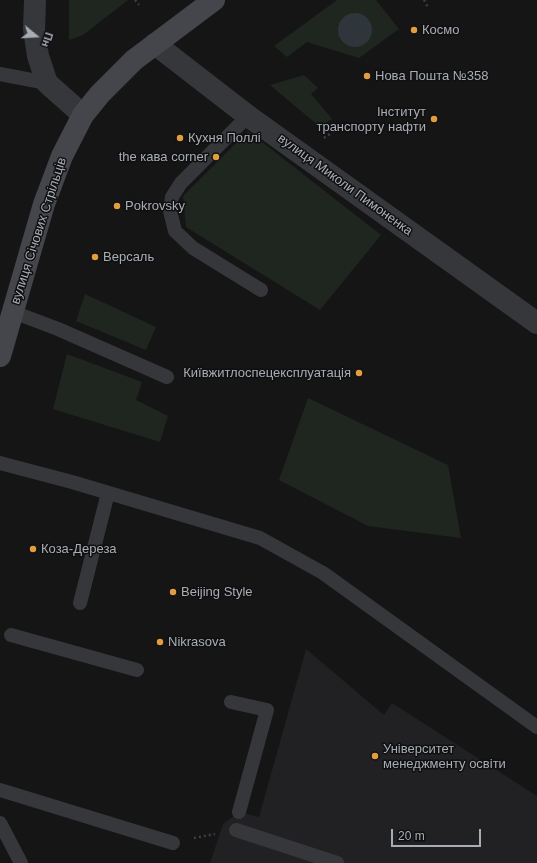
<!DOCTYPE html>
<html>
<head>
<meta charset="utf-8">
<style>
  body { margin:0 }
  #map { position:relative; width:537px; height:863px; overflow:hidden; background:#151516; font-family:Helvetica,sans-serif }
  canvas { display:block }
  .north { position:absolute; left:16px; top:16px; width:40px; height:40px; -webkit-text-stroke:3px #101011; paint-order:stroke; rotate:108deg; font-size:11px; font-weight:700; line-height:16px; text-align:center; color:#a8adb5 }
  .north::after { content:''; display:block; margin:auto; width:14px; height:18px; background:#a8adb5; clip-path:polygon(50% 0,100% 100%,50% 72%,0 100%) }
  .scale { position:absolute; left:391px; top:829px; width:90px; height:18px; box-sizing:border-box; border:2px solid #a8adb5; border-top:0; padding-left:5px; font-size:12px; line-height:14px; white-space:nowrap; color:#a8adb5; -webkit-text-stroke:3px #101011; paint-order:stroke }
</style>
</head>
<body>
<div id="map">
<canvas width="537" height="863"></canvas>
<div class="north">Пн</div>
<div class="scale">20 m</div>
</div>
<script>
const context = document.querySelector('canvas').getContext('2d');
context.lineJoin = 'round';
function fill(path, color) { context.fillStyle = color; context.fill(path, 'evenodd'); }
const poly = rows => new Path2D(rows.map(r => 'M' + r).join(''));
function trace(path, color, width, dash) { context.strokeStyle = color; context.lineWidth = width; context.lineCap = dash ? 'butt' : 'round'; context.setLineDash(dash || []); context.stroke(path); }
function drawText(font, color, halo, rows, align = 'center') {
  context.font = font + ' Helvetica,sans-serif'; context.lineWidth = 3; context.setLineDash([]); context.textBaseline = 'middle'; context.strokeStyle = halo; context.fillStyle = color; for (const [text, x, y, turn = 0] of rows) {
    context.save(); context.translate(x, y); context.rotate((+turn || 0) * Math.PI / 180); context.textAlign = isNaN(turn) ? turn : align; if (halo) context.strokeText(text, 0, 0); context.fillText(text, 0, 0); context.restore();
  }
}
fill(poly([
  [306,649,384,715,392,703,537,796,537,863,210,863,223,824,239,812,259,817]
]), '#212123');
fill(poly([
  [69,0,128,0,83,35,69,40],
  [337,0,376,0,399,29,359,58,307,42,287,57,274,46],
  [304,75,318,88,311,94,332,119,320,127,270,85],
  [248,131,381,235,320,310,186,227,183,196],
  [85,294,156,327,146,350,76,321],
  [67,354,142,382,136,400,168,416,160,442,53,409],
  [308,398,448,465,461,538,368,526,279,480]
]), '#1f261f');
fill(poly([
  '338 30a17 17 0 1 1 34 0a17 17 0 1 1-34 0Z'
]), '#2e363b');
trace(poly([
  [135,0,139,5],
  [424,0,428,7],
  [324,138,333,132],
  [194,838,215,834]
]), '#3c3e42', 2.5, [2, 3]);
trace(poly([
  [0,74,47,83],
  [248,116,181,183,172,197,170,211,175,231,193,248,261,290],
  [13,312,58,329,167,377],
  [0,463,72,482,260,538,323,573,537,727],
  [80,603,108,493],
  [11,635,137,670],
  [231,702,267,710,239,812],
  [0,790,173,843],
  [0,823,21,863],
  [236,830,337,863]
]), '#36373b', 14);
trace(poly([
  [35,0,34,29,38,56,47,83,83,115],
  [155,44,248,116,537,323]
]), '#36373b', 22);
trace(poly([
  [0,356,44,204,62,156,83,115,100,94,134,60,214,0]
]), '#44464b', 22);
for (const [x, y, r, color] of [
  [414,30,4,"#e29d41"],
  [367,76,4,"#e29d41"],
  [434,119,4,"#e29d41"],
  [180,138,4,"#e29d41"],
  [216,157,4,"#e29d41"],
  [117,206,4,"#e29d41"],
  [95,257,4,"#e29d41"],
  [359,373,4,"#e29d41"],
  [33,549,4,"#e29d41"],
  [173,592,4,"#e29d41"],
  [160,642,4,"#e29d41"],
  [375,756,4,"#e29d41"]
]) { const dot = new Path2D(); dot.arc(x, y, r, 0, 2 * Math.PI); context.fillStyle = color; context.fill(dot); trace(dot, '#101011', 1.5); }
drawText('13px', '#a8adb5', '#101011', [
  ["Космо",422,30],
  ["Нова Пошта №358",375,76],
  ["Інститут",426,112,"right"],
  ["транспорту нафти",426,127,"right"],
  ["Кухня Поллі",188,138],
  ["the кава corner",208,157,"right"],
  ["Pokrovsky",125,206],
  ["Версаль",103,257],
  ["Київжитлоспецексплуатація",351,373,"right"],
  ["Коза-Дереза",41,549],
  ["Beijing Style",181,592],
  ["Nikrasova",168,642],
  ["Університет",383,749],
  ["менеджменту освіти",383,764]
], 'left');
drawText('13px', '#a8adb5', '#101011', [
  ["вулиця Миколи Пимоненка",345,185,36],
  ["вулиця Січових Стрільців",39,231,-72]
]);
</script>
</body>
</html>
